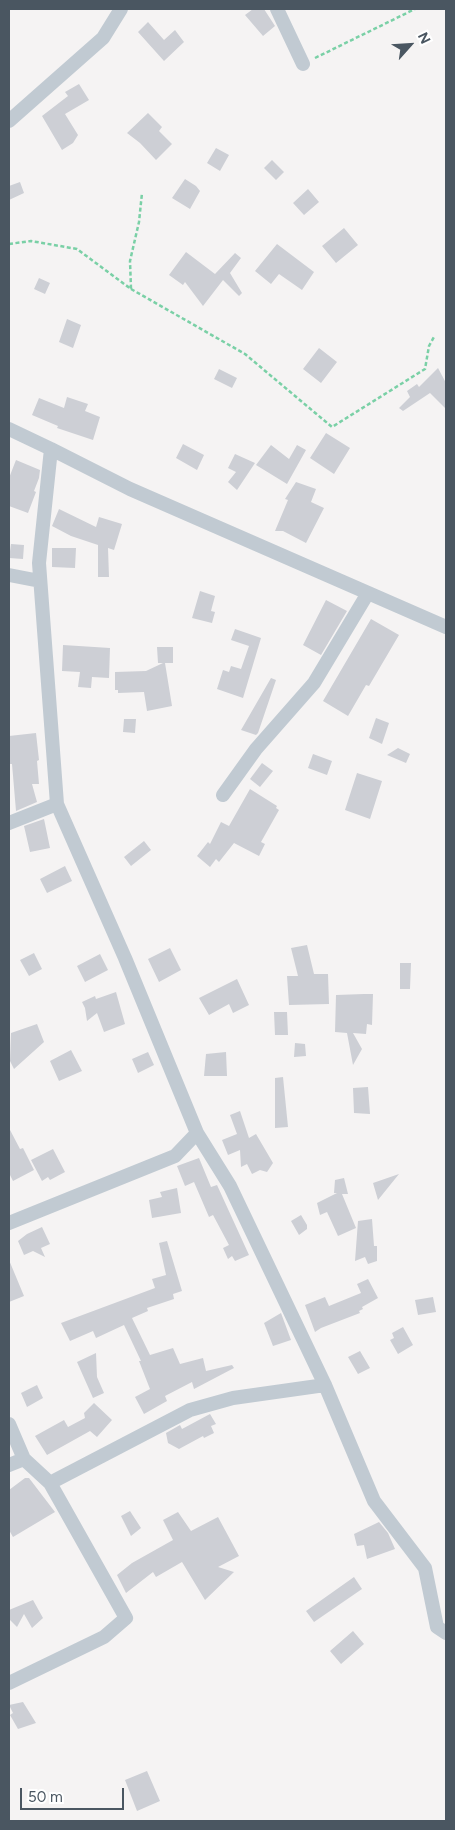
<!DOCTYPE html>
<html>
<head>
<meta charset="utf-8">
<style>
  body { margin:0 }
  #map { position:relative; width:455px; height:1830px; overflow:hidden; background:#f5f3f3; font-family:Figtree,sans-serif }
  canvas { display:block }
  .frame { position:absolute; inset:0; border:10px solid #4a5661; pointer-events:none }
  .north { position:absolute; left:385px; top:20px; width:50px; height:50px; -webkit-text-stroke:4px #fff; paint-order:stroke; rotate:64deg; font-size:14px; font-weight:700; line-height:20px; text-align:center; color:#4a5661 }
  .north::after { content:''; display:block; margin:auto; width:18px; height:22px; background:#4a5661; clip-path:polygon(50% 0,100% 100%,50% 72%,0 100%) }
  .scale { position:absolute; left:20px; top:1788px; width:104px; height:22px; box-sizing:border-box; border:2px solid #4a5661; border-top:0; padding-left:6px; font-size:15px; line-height:18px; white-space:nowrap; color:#4a5661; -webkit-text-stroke:4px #fff; paint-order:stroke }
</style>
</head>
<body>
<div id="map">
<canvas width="455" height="1830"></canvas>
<div class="frame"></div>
<div class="north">N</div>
<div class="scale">50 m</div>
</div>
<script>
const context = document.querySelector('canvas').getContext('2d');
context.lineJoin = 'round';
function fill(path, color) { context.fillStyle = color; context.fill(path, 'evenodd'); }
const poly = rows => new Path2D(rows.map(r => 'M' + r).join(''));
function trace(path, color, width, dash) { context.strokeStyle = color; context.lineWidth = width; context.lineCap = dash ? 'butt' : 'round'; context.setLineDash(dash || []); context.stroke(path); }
fill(poly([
  [253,9,264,9,275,26,263,36,245,15],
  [148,22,164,40,175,30,184,42,164,61,138,32],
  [79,84,89,100,65,114,78,135,73,143,62,150,42,116,68,96,65,92],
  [148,113,162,127,159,131,172,144,156,160,140,143,127,133],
  [216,148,229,155,220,171,207,163],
  [272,160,284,172,276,180,264,168],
  [185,179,196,186,200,191,190,209,172,198],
  [20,182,24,193,9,200,9,186],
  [308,189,319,202,304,215,293,203],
  [344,228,358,245,336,263,322,246],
  [277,244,314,272,302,290,279,274,271,284,255,271],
  [186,252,215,274,235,253,241,258,230,273,242,293,239,296,223,280,203,306,185,282,183,285,169,275],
  [39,278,50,283,45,294,34,289],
  [67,319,81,325,73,348,59,342],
  [319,348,337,362,321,383,303,369],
  [438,368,446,383,446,409,430,393,403,411,399,408,410,397,407,391,417,384,419,387],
  [219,369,237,378,232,388,214,379],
  [67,397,88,404,85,411,100,417,93,440,57,428,58,426,32,415,39,398,64,408],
  [326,433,350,448,334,474,310,458],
  [183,444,204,455,197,470,176,458],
  [271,445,289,459,297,445,306,450,287,484,256,465],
  [235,454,255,463,237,490,228,482,236,472,228,468],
  [16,460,40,470,39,478,34,491,36,492,28,513,9,506,9,478],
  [296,482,316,489,311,502,324,508,306,543,283,531,275,531,288,500,285,499],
  [59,509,96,527,99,517,122,524,114,550,108,548,109,577,98,577,98,545,71,536,52,526],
  [11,544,24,545,23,559,9,558],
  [52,548,76,548,75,568,52,567],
  [200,591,215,596,211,611,215,612,212,623,192,618],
  [326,600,347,611,321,655,303,645],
  [371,619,399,635,369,686,366,685,348,716,323,701],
  [235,629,261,638,243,698,217,689,223,670,229,672,231,666,241,669,249,646,231,640],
  [63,645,110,648,109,678,92,677,91,688,78,687,80,672,62,671],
  [157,647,173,647,173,663,165,663,172,706,147,711,144,692,118,693,118,690,115,690,115,672,146,671,163,663,158,663],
  [271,678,276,680,258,733,256,735,241,730],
  [376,718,389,723,382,744,369,738],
  [124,719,136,719,135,733,123,732],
  [36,733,39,760,37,761,39,784,32,784,37,802,16,811,12,764,9,764,9,736],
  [398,748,410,754,406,763,387,755],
  [313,754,332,761,327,775,308,768],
  [262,763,273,771,260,787,250,779],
  [357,773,382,781,370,819,345,810],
  [250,789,277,806,276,808,279,810,261,842,265,844,259,856,234,843,219,862,216,859,210,867,197,856,208,842,210,844,221,822,229,826],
  [44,819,50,848,30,852,24,826],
  [144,841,151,850,131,866,124,857],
  [65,866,72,881,47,893,40,879],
  [307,945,314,974,328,974,329,1004,289,1005,287,976,298,976,291,948],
  [170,948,181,970,159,982,148,959],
  [34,953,42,969,29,976,20,960],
  [100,954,108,970,85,982,77,966],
  [400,963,411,963,410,989,400,989],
  [237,979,249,1005,233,1013,229,1004,209,1015,199,998],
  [116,992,125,1024,104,1032,97,1013,87,1021,85,1008,82,1002,95,996,96,999],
  [364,994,373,994,372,1025,367,1024,366,1034,353,1033,362,1049,353,1065,347,1033,335,1032,336,995],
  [274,1012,287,1012,288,1035,275,1035],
  [37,1024,44,1042,14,1069,10,1061,11,1033],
  [295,1043,305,1044,306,1056,294,1057],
  [71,1050,82,1071,59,1081,50,1061],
  [148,1052,154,1065,138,1073,132,1059],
  [226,1052,227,1076,204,1076,206,1054],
  [283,1077,288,1127,275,1128,275,1078],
  [368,1087,370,1114,354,1113,353,1088],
  [240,1111,249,1138,256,1134,273,1163,267,1172,260,1170,252,1174,247,1164,241,1167,240,1150,228,1155,222,1140,237,1134,230,1115],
  [9,1128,20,1149,23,1148,34,1170,13,1181,9,1173],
  [53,1149,65,1172,50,1180,48,1177,42,1181,31,1160],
  [199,1158,211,1187,217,1185,249,1255,235,1261,232,1256,228,1259,223,1248,229,1245,213,1215,209,1217,194,1182,185,1186,177,1166],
  [399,1174,378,1200,373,1183],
  [344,1178,348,1194,342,1194,356,1228,338,1236,327,1212,320,1215,317,1203,337,1193,334,1193,335,1180],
  [177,1188,181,1213,152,1218,149,1200,162,1197,160,1192],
  [301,1215,307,1225,307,1229,299,1235,291,1221],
  [372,1219,374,1246,377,1246,377,1261,368,1264,365,1257,355,1261,358,1221],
  [42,1227,50,1244,41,1248,45,1257,33,1251,24,1255,18,1241,27,1234],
  [167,1241,182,1291,173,1294,174,1299,147,1308,148,1311,132,1318,150,1355,173,1348,180,1364,203,1358,206,1371,232,1365,234,1368,194,1389,192,1382,165,1396,167,1401,144,1414,135,1397,150,1389,139,1361,141,1361,124,1325,96,1338,93,1331,70,1341,61,1323,155,1288,152,1279,166,1275,159,1243],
  [9,1260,24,1296,9,1302],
  [368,1279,378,1298,362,1307,363,1309,359,1311,360,1313,321,1328,315,1332,305,1305,325,1297,329,1306,361,1293,357,1284],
  [433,1297,436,1312,418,1315,415,1300],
  [281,1313,291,1340,273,1346,264,1323],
  [403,1327,413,1345,398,1354,390,1340,394,1338,392,1333],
  [360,1351,370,1368,358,1374,348,1357],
  [96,1353,97,1377,104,1393,93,1398,77,1362],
  [37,1385,43,1398,27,1407,21,1393],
  [94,1403,112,1420,97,1437,90,1431,47,1455,35,1436,64,1420,68,1427,85,1418,84,1413],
  [210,1414,216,1424,211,1426,214,1433,204,1438,203,1436,179,1449,168,1443,166,1433,180,1425,182,1429],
  [25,1478,29,1478,55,1512,13,1537,9,1530,9,1490],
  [130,1511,141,1528,131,1536,121,1516],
  [178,1512,191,1531,218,1517,239,1556,218,1567,234,1572,205,1600,182,1562,156,1577,153,1572,126,1593,117,1575,132,1563,173,1540,163,1520],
  [379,1522,388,1533,395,1549,367,1559,364,1545,357,1546,354,1534],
  [354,1577,362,1589,314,1622,306,1611],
  [33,1600,43,1618,32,1628,24,1614,17,1627,9,1619,9,1610],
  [353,1631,364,1644,341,1664,330,1651],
  [23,1702,36,1723,18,1729,10,1715,13,1713,9,1705],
  [147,1771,160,1801,137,1811,125,1780]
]), '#cdcfd5');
trace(poly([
  [315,58,415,9],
  [9,244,31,241,77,249,131,289,130,261,139,222,142,193],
  [131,289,245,354,332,427,425,369,429,346,434,337]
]), '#7ad0a6', 2.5, [4, 2.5]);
trace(poly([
  [277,9,303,64],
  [9,121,103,38,121,9],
  [9,429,51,449,130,489,446,627],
  [9,575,40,581],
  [223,795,256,749,314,683,368,593],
  [9,823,57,804],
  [197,1133,230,1186,325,1385,374,1501,425,1568,437,1627,446,1633],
  [9,1223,175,1156,197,1133,125,958,57,804,39,563,51,449],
  [9,1424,24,1459,50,1483,126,1618,104,1637,9,1683],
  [9,1465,24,1459],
  [50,1483,190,1410,233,1398,325,1385]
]), '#c1cad2', 14);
</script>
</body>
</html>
